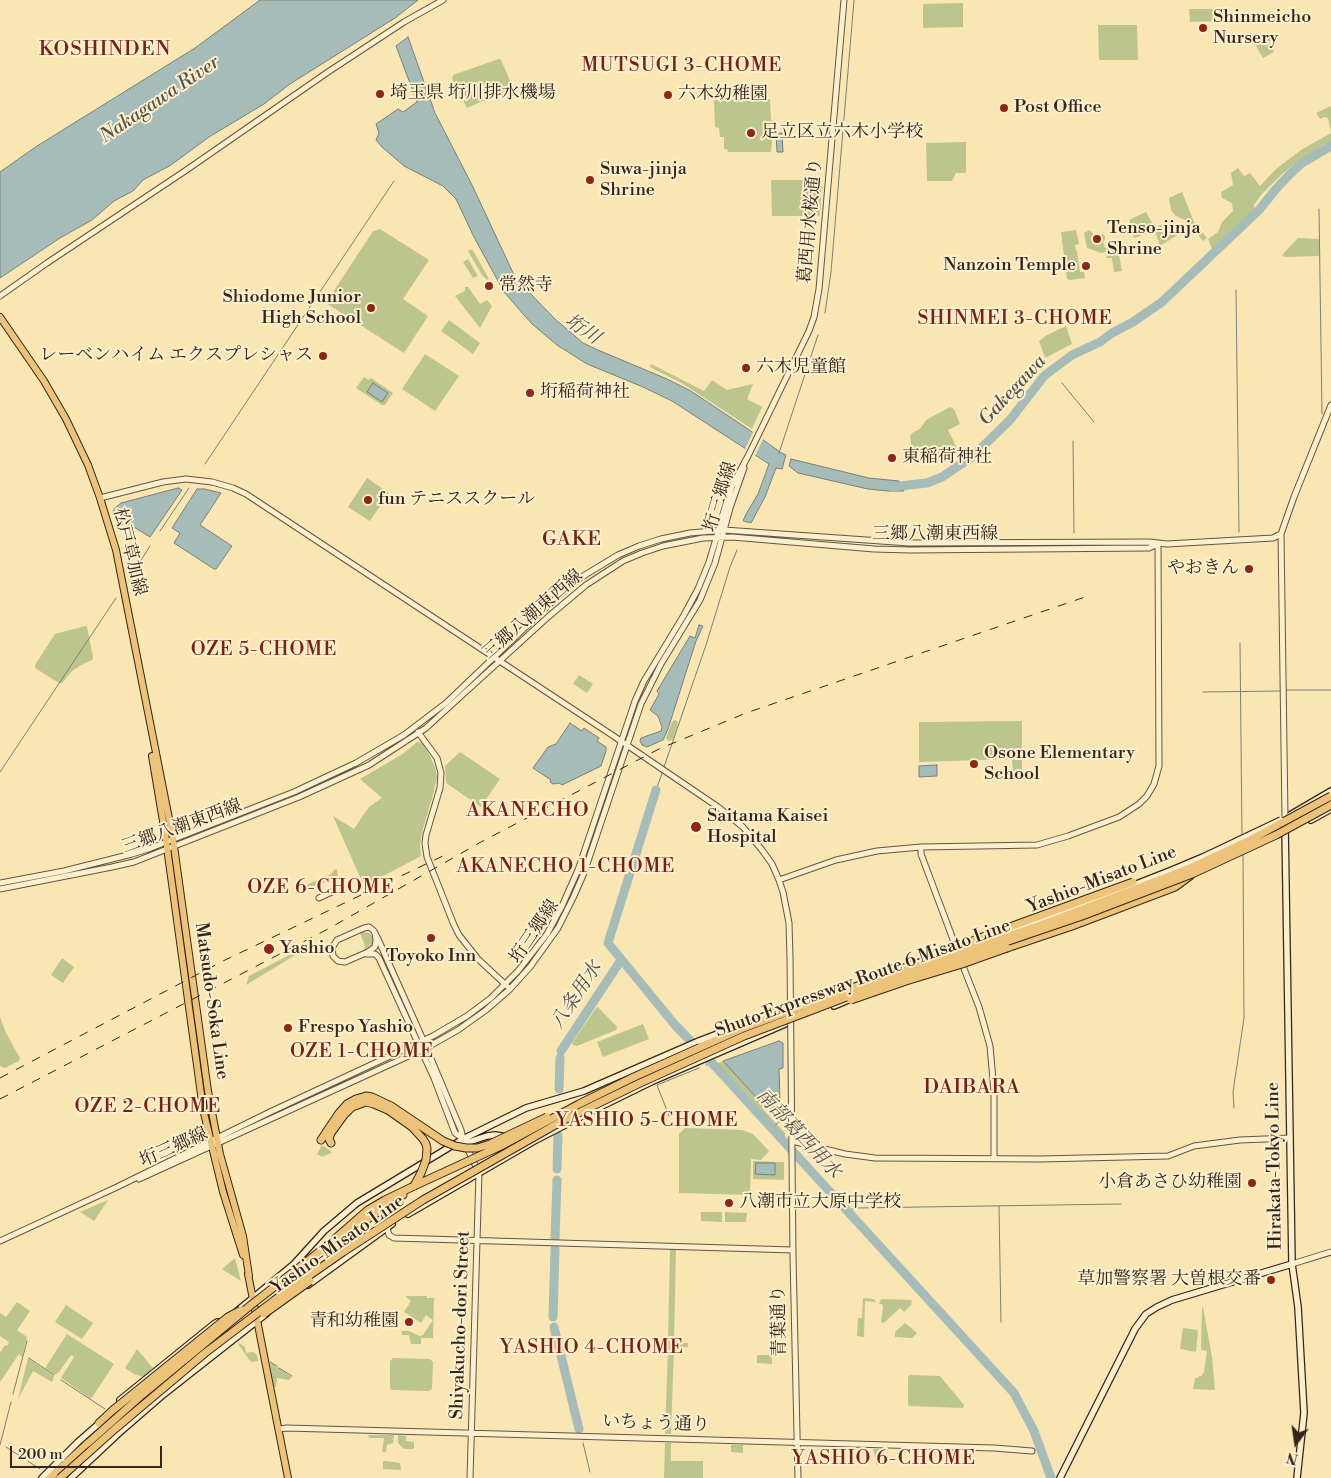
<!DOCTYPE html>
<html>
<head>
<meta charset="utf-8">
<style>
  body { margin:0 }
  #map { position:relative; width:1331px; height:1478px; overflow:hidden; background:#fae6b2; font-family:"Libre Bodoni",serif }
  canvas { display:block }
  .north { position:absolute; left:1271px; top:1418px; width:50px; height:50px; -webkit-text-stroke:4px #fcefcd; paint-order:stroke; rotate:194deg; font-size:14px; font-weight:700; line-height:20px; text-align:center; color:#33251b }
  .north::after { content:''; display:block; margin:auto; width:18px; height:22px; background:#33251b; clip-path:polygon(50% 0,100% 100%,50% 72%,0 100%) }
  .scale { position:absolute; left:10px; top:1446px; width:152px; height:22px; box-sizing:border-box; border:2px solid #33251b; border-top:0; padding-left:6px; font-size:15px; line-height:18px; white-space:nowrap; color:#33251b; -webkit-text-stroke:4px #fcefcd; paint-order:stroke }
</style>
</head>
<body>
<div id="map">
<canvas width="1331" height="1478"></canvas>
<div class="north">N</div>
<div class="scale">200 m</div>
</div>
<script>
const context = document.querySelector('canvas').getContext('2d');
context.lineJoin = 'round';
function fill(path, color) { context.fillStyle = color; context.fill(path, 'evenodd'); }
const poly = rows => new Path2D(rows.map(r => 'M' + r).join(''));
function trace(path, color, width, dash) { context.strokeStyle = color; context.lineWidth = width; context.lineCap = dash ? 'butt' : 'round'; context.setLineDash(dash || []); context.stroke(path); }
function drawText(font, color, halo, rows, align = 'center') {
  context.font = font + ' "Libre Bodoni","Noto Serif JP",serif'; context.lineWidth = 4; context.setLineDash([]); context.textBaseline = 'middle'; context.strokeStyle = halo; context.fillStyle = color; for (const [text, x, y, turn = 0] of rows) {
    context.save(); context.translate(x, y); context.rotate((+turn || 0) * Math.PI / 180); context.textAlign = isNaN(turn) ? turn : align; if (halo) context.strokeText(text, 0, 0); context.fillText(text, 0, 0); context.restore();
  }
}
fill(poly([
  [963,3,963,27,923,28,923,4],
  [1189,9,1217,9,1217,20,1216,21,1190,22],
  [1098,25,1137,25,1138,60,1099,60],
  [1257,35,1271,35,1273,39,1269,42,1274,52,1263,58,1255,44],
  [499,59,501,60,512,85,512,88,467,108,452,78,453,75],
  [770,99,771,120,773,121,773,132,771,152,728,152,727,149,724,149,724,137,720,137,719,128,715,127,714,100],
  [1331,106,1331,132,1328,118,1324,117,1320,119,1316,113],
  [1331,133,1331,142,1323,145,1293,165,1281,175,1261,195,1254,205,1254,210,1212,249,1208,239,1218,232,1222,222,1233,211,1232,203,1222,198,1221,192,1233,185,1231,173,1238,168,1244,176,1250,173,1260,186,1276,169,1301,150],
  [966,142,966,173,956,173,952,181,927,181,926,143],
  [771,180,822,180,820,215,818,216,772,216],
  [1182,192,1194,222,1207,238,1203,241,1187,221,1176,216,1171,210,1169,198],
  [1146,212,1155,228,1172,218,1182,232,1160,246,1155,231,1134,238,1129,220],
  [380,229,429,260,403,299,428,316,404,353,326,303,373,231],
  [1076,230,1079,244,1075,245,1076,251,1077,251,1080,272,1084,272,1085,278,1070,280,1067,279,1066,271,1061,232],
  [1089,230,1092,232,1094,235,1093,238,1095,240,1103,234,1105,236,1105,239,1103,242,1105,248,1117,245,1122,271,1114,272,1112,258,1107,258,1105,250,1105,252,1101,253,1087,248,1084,233],
  [1298,238,1319,239,1319,256,1285,257,1282,255],
  [472,249,489,279,487,280,482,275,468,251],
  [468,259,478,276,473,278,463,262],
  [465,287,468,287,480,304,487,300,492,306,480,328,455,296,465,291],
  [449,320,480,343,473,354,441,331],
  [1066,326,1072,344,1045,358,1039,341,1047,335],
  [425,354,459,376,435,411,402,389],
  [651,364,704,391,712,380,727,390,753,384,747,399,762,407,752,429,685,385,650,367],
  [364,377,369,380,371,378,393,393,385,405,382,405,356,388],
  [950,407,954,409,960,424,948,430,958,450,941,460,932,458,923,446,912,449,910,437,912,433,920,429,926,420],
  [367,478,389,493,370,521,348,507],
  [85,626,87,627,93,657,92,660,81,665,72,671,62,683,59,683,35,668,35,665,55,634],
  [579,675,593,684,587,693,573,684],
  [675,720,677,721,678,724,673,739,668,741,666,738,672,722],
  [1022,721,1022,770,1013,771,1012,759,919,762,919,722],
  [417,742,422,743,428,752,435,767,437,777,433,795,422,832,420,845,421,856,364,886,333,816,354,829,369,807,382,798,360,779,404,753],
  [460,752,500,779,481,807,446,783,445,766],
  [335,869,337,870,338,876,309,889,307,886,308,884,331,874],
  [363,932,369,933,372,936,373,940,371,947,348,958,343,959,364,950,365,946,360,933],
  [301,949,302,951,246,985,249,976],
  [62,958,74,967,63,983,51,975],
  [598,1007,617,1027,616,1030,577,1046,573,1045,572,1043,596,1008],
  [0,1017,6,1033,20,1058,19,1061,5,1068,0,1066],
  [643,1024,649,1039,603,1057,597,1042],
  [723,1061,764,1106,762,1108,785,1133,785,1139,716,1064],
  [685,1128,742,1130,753,1134,769,1151,761,1160,751,1159,750,1195,679,1193,679,1134],
  [322,1145,332,1152,331,1153,322,1157,317,1154],
  [753,1161,784,1162,784,1180,753,1179],
  [108,1200,94,1221,80,1212],
  [701,1212,722,1212,722,1222,701,1221],
  [725,1212,747,1213,746,1222,725,1222],
  [670,1249,676,1249,674,1342,688,1343,688,1347,674,1347,671,1434,665,1434,668,1347,654,1346,654,1342,668,1342],
  [235,1258,241,1281,222,1269],
  [406,1296,427,1296,427,1298,434,1298,433,1338,421,1338,421,1344,411,1344,409,1335,402,1335,402,1331,409,1331,420,1336,423,1335,433,1320,426,1315,421,1323,404,1312,411,1301,406,1297],
  [863,1298,874,1299,876,1302,865,1301,864,1337,857,1336,858,1318,862,1318],
  [881,1299,912,1300,911,1305,904,1312,900,1308,884,1323,881,1322,883,1307,882,1304,879,1304],
  [17,1302,30,1311,17,1330,27,1337,22,1357,19,1354,0,1382,0,1353,5,1345,7,1346,9,1342,0,1336,0,1313,6,1317],
  [66,1305,93,1323,82,1339,55,1322],
  [1202,1307,1203,1307,1212,1357,1215,1390,1193,1389,1195,1378,1198,1378,1199,1376,1202,1376,1202,1374,1204,1373,1207,1351,1201,1350],
  [905,1323,917,1333,912,1338,895,1337,895,1332],
  [1183,1328,1198,1330,1196,1352,1180,1349],
  [67,1334,114,1364,91,1399,61,1378,74,1357,71,1355,59,1372,55,1375,45,1368],
  [239,1343,245,1347,246,1353,253,1352,257,1355,258,1361,251,1362,238,1344],
  [137,1349,153,1368,143,1377,134,1374,125,1368],
  [757,1355,772,1355,772,1364,757,1363],
  [28,1358,54,1376,53,1380,52,1382,33,1371,18,1399],
  [393,1358,430,1359,433,1362,432,1389,429,1391,392,1390,390,1388,390,1361],
  [270,1362,292,1377,289,1380,277,1378,276,1387,274,1387],
  [910,1375,940,1376,964,1405,963,1408,909,1406,908,1404,908,1377],
  [368,1435,394,1435,393,1443,387,1445,386,1452,382,1452,384,1438,369,1438],
  [398,1435,406,1436,406,1441,414,1442,414,1449,404,1449,398,1443],
  [665,1443,671,1443,671,1461,703,1461,703,1478,664,1478],
  [731,1445,743,1445,743,1453,731,1452],
  [873,1449,884,1449,884,1465,877,1465],
  [385,1461,400,1463,401,1470,383,1469,383,1462]
]), '#bcc58d');
const water = poly([
  [260,0,418,0,395,18,290,84,264,104,209,137,171,165,143,180,133,191,114,201,92,220,60,238,0,278,0,172,37,146,195,48,260,0],
  [408,37,435,113,472,185,515,277,524,287,555,319,583,343,598,350,667,379,691,391,748,429,780,452,786,455,782,469,776,468,765,497,751,523,743,521,746,514,758,494,769,464,672,401,643,387,587,364,557,345,532,324,504,292,474,237,456,199,443,186,404,166,382,147,376,140,379,133,376,124,398,109,403,112,417,102,396,46,408,37],
  [776,133,782,133,783,152,777,152,776,133],
  [373,383,388,393,382,402,367,392,373,383],
  [791,459,869,478,899,481,904,491,888,491,868,489,798,473,789,466,791,459],
  [178,488,182,490,150,537,129,524,118,525,113,512,115,508,121,503,178,488],
  [197,489,205,489,221,493,200,525,232,546,216,569,214,569,174,543,180,533,172,528,197,489],
  [699,625,703,626,696,641,668,729,663,740,647,747,642,745,640,741,641,738,661,731,662,727,658,716,650,710,659,694,657,691,690,636,695,638,699,625],
  [570,723,582,731,584,728,599,738,597,741,606,747,606,751,601,766,562,785,559,783,553,784,550,782,551,780,533,768,548,747,556,744,570,723],
  [937,765,937,776,919,777,919,766,937,765],
  [779,1041,783,1043,783,1068,779,1069,780,1101,771,1109,767,1104,764,1106,723,1061,779,1041],
  [756,1163,775,1163,775,1175,755,1174,756,1163]
]);
fill(water, '#a5bcb9');
trace(water, '#77807a', 1);
fill(poly([
  [754,430,764,437,754,458,744,451]
]), '#fae6b2');
trace(poly([
  [1319,209,1322,414],
  [1236,290,1239,532],
  [825,313,831,272,854,0],
  [1062,383,1094,422],
  [1073,441,1074,533],
  [779,453,818,335],
  [205,464,394,181],
  [160,531,189,488],
  [129,579,150,546],
  [1240,643,1242,836],
  [1284,690,1331,690],
  [1203,692,1280,691],
  [664,767,706,645,730,567,737,550],
  [0,772,116,598],
  [656,790,663,771],
  [706,1065,713,1064],
  [1234,1108,1233,1092,1244,1018,1243,855],
  [669,1116,657,1085,699,1068],
  [772,1128,782,1119,781,1115,778,1111],
  [999,1206,1001,1322],
  [848,1211,855,1208,1121,1204],
  [29,1358,54,1375],
  [270,1362,277,1366],
  [279,1368,292,1376],
  [61,1380,105,1409],
  [13,1394,27,1341],
  [583,1443,590,1472],
  [0,1445,11,1402],
  [6,1447,40,1469]
]), '#77807a', 1);
trace(poly([
  [892,487,927,483,942,477,972,457,1010,420,1044,376,1072,355,1100,342,1112,333,1133,322,1162,302,1260,209,1275,190,1290,174,1302,163,1331,146],
  [656,790,608,943,675,1025,713,1064,1014,1393,1034,1431,1051,1478],
  [561,1051,621,960],
  [559,1089,560,1058],
  [557,1169,558,1135],
  [555,1239,557,1180],
  [553,1317,555,1249],
  [554,1327,579,1429]
]), '#a5bcb9', 9);
const tertiary = poly([
  [0,296,47,263,185,171,328,72,404,22,443,0],
  [100,498,163,482,186,479,212,482,233,488,246,494,612,735,718,807,743,827,762,850,772,864,779,880,783,892,789,923,790,958,793,1256,798,1478],
  [418,732,437,758,441,773,440,788,426,835,425,843,427,857,454,925,459,935,478,959,507,986],
  [1285,818,1281,534,1294,497,1331,405],
  [921,847,921,854,957,950],
  [779,880,836,860,877,851,921,847,1037,845,1068,836,1119,817,1139,804,1147,796,1154,784,1159,766,1158,544],
  [0,883,64,871,132,854,151,848,294,792,356,763,404,735,446,703,556,598,580,578,618,555,639,546,661,539,690,533,724,530,909,543,1149,542,1167,544,1273,538,1281,534],
  [0,889,112,867,134,862,299,797,369,765,426,728,548,617,586,585,623,561,642,553,663,546,703,538,732,537,874,549,910,550,1149,548,1158,544],
  [319,898,338,889],
  [375,933,376,940,375,947,368,952,345,962,338,961,333,956,332,948,337,940,364,928,369,927,373,930,375,933,378,939,424,1042,461,1130,463,1139,479,1173,470,1478],
  [366,954,375,954,379,958,434,1078,455,1133,463,1139],
  [961,961,979,1007,990,1046,994,1091,994,1158],
  [792,1141,845,1154,875,1158,1041,1159,1168,1156,1194,1146,1240,1140,1290,1138],
  [139,1179,426,1048,458,1030,486,1010,510,989,530,967,558,928,573,898,584,873,641,704,661,664,700,600,715,563,730,508,744,468],
  [387,1228,389,1235,394,1238,793,1250],
  [0,1241,117,1187,270,1112,433,1036,467,1016,491,998,518,971,547,934,562,906,578,870,635,701,644,681,684,615,698,589,709,562,732,486,748,456,809,331,814,317,819,289,844,0],
  [1292,1264,1331,1252],
  [279,1429,287,1428,994,1448,1032,1451]
]);
const secondary = poly([
  [1290,815,1331,791],
  [1311,820,1331,809],
  [1285,826,1292,1264,1298,1307,1304,1413,1297,1478],
  [834,1006,853,998],
  [463,1139,469,1142,487,1136,495,1135,507,1137],
  [408,1214,534,1141,602,1106,653,1081,785,1024],
  [308,1285,392,1224],
  [237,1311,294,1264,324,1231,357,1203,463,1139,526,1108,584,1091,699,1041],
  [120,1400,214,1324,217,1322,223,1323],
  [42,1478,78,1442,102,1421],
  [71,1478,119,1433,164,1394,267,1313],
  [1060,1478,1135,1329,1146,1314,1157,1307,1172,1300,1292,1264]
]);
const primary = poly([
  [0,317,44,381,66,419,88,465,100,498,116,550,173,839,208,1091,220,1154,243,1236,249,1276],
  [152,756,165,833,203,1109,223,1192,243,1255],
  [248,1274,288,1478]
]);
const motorway = poly([
  [1007,948,1072,926,1175,887,1190,876],
  [321,1140,339,1113,347,1104,356,1099,366,1096,372,1097,391,1106],
  [331,1143,329,1139,331,1133,344,1115,352,1107,366,1102,374,1104,388,1110],
  [350,1231,403,1195],
  [328,1245,368,1210,385,1200,414,1186],
  [99,1423,113,1410],
  [50,1478,88,1443]
]);
trace(tertiary, '#655541', 7);
trace(secondary, '#33251b', 8);
trace(primary, '#33251b', 8);
trace(motorway, '#33251b', 9);
trace(tertiary, '#fcefcd', 5);
trace(secondary, '#fcefcd', 5.5);
trace(primary, '#edc379', 6);
trace(motorway, '#edc379', 7);
trace(poly([
  [0,1078,223,961,447,854],
  [0,1099,328,929,481,842,659,749,746,713,1088,596]
]), '#33251b', 1, [9, 9]);
const secondaryBridge = poly([
  [988,938,1078,907,1172,870,1203,857,1281,820],
  [896,970,935,957],
  [699,1041,790,1006,845,987]
]);
const motorwayBridge = poly([
  [950,951,977,939,1133,882],
  [851,1000,906,981,962,964,1007,948],
  [391,1106,443,1141,455,1146,466,1148,477,1148,490,1144,547,1117],
  [388,1110,412,1127,423,1139,426,1144,427,1149,426,1160,421,1173,414,1186],
  [414,1186,503,1145,579,1104,634,1077,741,1029,860,985,1041,925,1190,868,1248,841,1331,796],
  [264,1314,310,1281],
  [113,1410,228,1317,241,1310],
  [88,1443,142,1395,251,1305,328,1245],
  [60,1478,116,1428,205,1353,280,1296,343,1252,423,1200,564,1120,638,1084,744,1036,865,990,1082,916,1192,874,1276,835,1331,805]
]);
trace(secondaryBridge, '#33251b', 8, []);
trace(motorwayBridge, '#33251b', 9, []);
trace(secondaryBridge, '#fcefcd', 5.5);
trace(motorwayBridge, '#edc379', 7);
for (const [x, y, r, color] of [
  [1203,28,5,"#8f2418"],
  [380,94,5,"#8f2418"],
  [668,95,5,"#8f2418"],
  [1004,108,5,"#8f2418"],
  [751,133,5,"#8f2418"],
  [590,180,5,"#8f2418"],
  [1097,239,5,"#8f2418"],
  [1086,266,5,"#8f2418"],
  [489,286,5,"#8f2418"],
  [371,308,5,"#8f2418"],
  [323,356,5,"#8f2418"],
  [746,368,5,"#8f2418"],
  [530,393,5,"#8f2418"],
  [892,458,5,"#8f2418"],
  [368,500,5,"#8f2418"],
  [1249,569,5,"#8f2418"],
  [974,764,5,"#8f2418"],
  [696,827,6,"#8f2418"],
  [431,938,5,"#8f2418"],
  [269,949,6,"#8f2418"],
  [288,1028,5,"#8f2418"],
  [1252,1183,5,"#8f2418"],
  [729,1203,5,"#8f2418"],
  [1271,1280,5,"#8f2418"],
  [409,1322,5,"#8f2418"]
]) { const dot = new Path2D(); dot.arc(x, y, r, 0, 2 * Math.PI); context.fillStyle = color; context.fill(dot); trace(dot, '#fcefcd', 2); }
drawText('18px', '#33251b', '#fcefcd', [
  ["Shinmeicho",1213,18],
  ["Nursery",1213,39],
  ["埼玉県 垳川排水機場",390,94],
  ["六木幼稚園",678,95],
  ["Post Office",1014,108],
  ["足立区立六木小学校",761,133],
  ["Suwa-jinja",600,170],
  ["Shrine",600,191],
  ["Tenso-jinja",1107,229],
  ["Shrine",1107,250],
  ["Nanzoin Temple",1076,266,"right"],
  ["常然寺",499,286],
  ["Shiodome Junior",361,298,"right"],
  ["High School",361,319,"right"],
  ["レーベンハイム エクスプレシャス",313,356,"right"],
  ["六木児童館",756,368],
  ["垳稲荷神社",540,393],
  ["東稲荷神社",902,458],
  ["fun テニススクール",378,500],
  ["やおきん",1239,569,"right"],
  ["Osone Elementary",984,754],
  ["School",984,775],
  ["Saitama Kaisei",707,817],
  ["Hospital",707,838],
  ["Yashio",280,949],
  ["Toyoko Inn",431,957,"center"],
  ["Frespo Yashio",298,1028],
  ["小倉あさひ幼稚園",1242,1183,"right"],
  ["八潮市立大原中学校",739,1203],
  ["草加警察署 大曽根交番",1261,1280,"right"],
  ["青和幼稚園",399,1322,"right"]
], 'left');
drawText('18px', '#33251b', '#fcefcd', [
  ["葛西用水桜通り",811,221,-85],
  ["垳三郷線",721,497,-73],
  ["三郷八潮東西線",935,535],
  ["松戸草加線",129,552,76],
  ["三郷八潮東西線",533,615,-41],
  ["三郷八潮東西線",182,827,-20],
  ["Yashio-Misato Line",1102,880,-21],
  ["垳三郷線",535,932,-56],
  ["Shuto Expressway Route 6 Misato Line",863,979,-20],
  ["Matsudo-Soka Line",211,1001,82],
  ["垳三郷線",174,1148,-24],
  ["Hirakata-Tokyo Line",1275,1166,-91],
  ["Yashio-Misato Line",338,1245,-35],
  ["青葉通り",780,1321,-91],
  ["Shiyakucho-dori Street",461,1325,-88],
  ["いちょう通り",656,1424,2]
]);
context.letterSpacing = '1px';
drawText('19px', '#7a1f14', '#fcefcd', [
  ["MUTSUGI 3-CHOME",682,66],
  ["SHINMEI 3-CHOME",1015,319],
  ["OZE 5-CHOME",264,650],
  ["AKANECHO 1-CHOME",566,867],
  ["OZE 6-CHOME",321,888],
  ["OZE 1-CHOME",362,1052],
  ["OZE 2-CHOME",148,1107],
  ["YASHIO 5-CHOME",647,1121],
  ["YASHIO 4-CHOME",592,1348],
  ["YASHIO 6-CHOME",884,1459]
]);
context.letterSpacing = '0px';
drawText('italic 19px', '#55524a', '#fcefcd', [
  ["Nakagawa River",160,100,-34],
  ["垳川",582,330,34],
  ["Gakegawa",1013,391,-47],
  ["八条用水",577,996,-57],
  ["南部葛西用水",798,1134,47]
]);
context.letterSpacing = '1px';
drawText('20px', '#7a1f14', '#fcefcd', [
  ["KOSHINDEN",105,50],
  ["GAKE",572,540],
  ["AKANECHO",528,811],
  ["DAIBARA",972,1088]
]);
context.letterSpacing = '0px';
</script>
</body>
</html>
